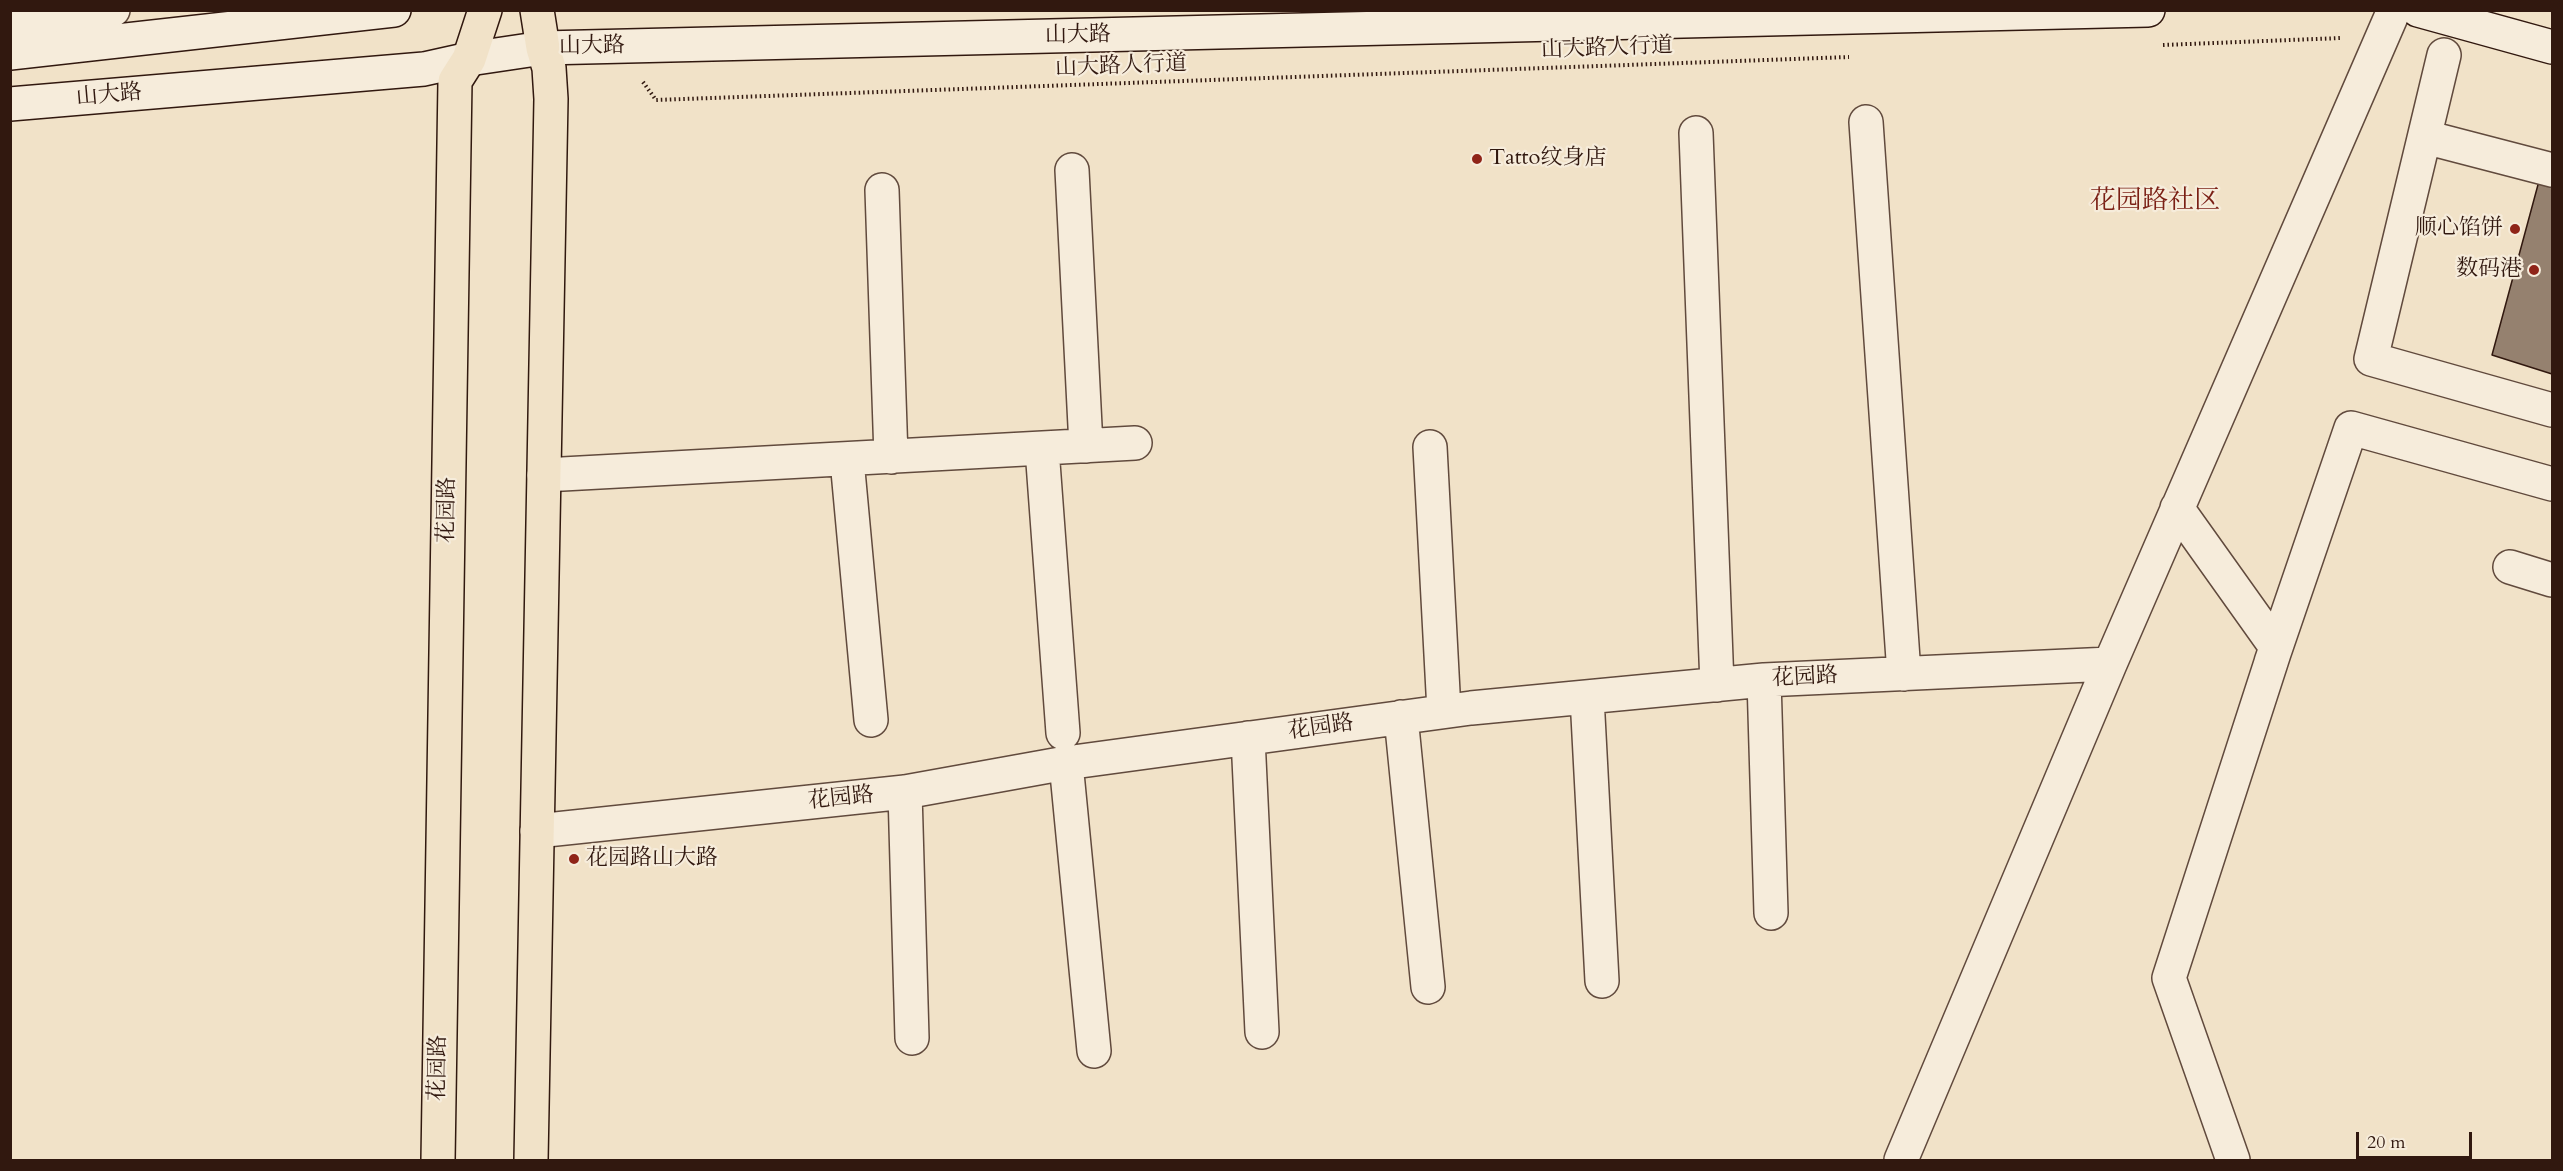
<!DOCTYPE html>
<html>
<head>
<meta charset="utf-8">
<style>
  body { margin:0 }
  #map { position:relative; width:2563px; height:1171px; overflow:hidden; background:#f1e2c8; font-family:Cardo,serif }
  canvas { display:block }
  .frame { position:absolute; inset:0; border:12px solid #31180f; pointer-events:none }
  .scale { position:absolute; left:2356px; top:1132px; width:116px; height:27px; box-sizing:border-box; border:3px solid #31180f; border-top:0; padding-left:8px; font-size:18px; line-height:21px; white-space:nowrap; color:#31180f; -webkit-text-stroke:4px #f6ecdb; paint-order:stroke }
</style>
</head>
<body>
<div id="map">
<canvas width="2563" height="1171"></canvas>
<div class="frame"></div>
<div class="scale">20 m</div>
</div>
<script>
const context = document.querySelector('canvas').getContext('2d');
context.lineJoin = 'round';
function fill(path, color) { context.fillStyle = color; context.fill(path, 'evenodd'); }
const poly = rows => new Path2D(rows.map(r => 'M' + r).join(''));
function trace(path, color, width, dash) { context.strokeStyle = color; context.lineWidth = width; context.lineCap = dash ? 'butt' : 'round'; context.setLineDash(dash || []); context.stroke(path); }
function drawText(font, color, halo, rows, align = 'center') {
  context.font = font + ' Cardo,"Noto Serif SC",serif'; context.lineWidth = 4.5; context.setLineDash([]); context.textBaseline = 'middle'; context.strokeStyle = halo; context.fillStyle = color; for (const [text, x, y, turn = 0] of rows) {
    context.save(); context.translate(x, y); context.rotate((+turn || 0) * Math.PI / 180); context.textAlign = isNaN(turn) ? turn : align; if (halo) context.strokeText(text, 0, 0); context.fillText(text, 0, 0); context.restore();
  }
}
const building = poly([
  [2539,181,2552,185,2552,374,2492,355,2539,181]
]);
fill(building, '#95816f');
trace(building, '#31180f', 1.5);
const minor = poly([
  [10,23,113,10],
  [2444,55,2371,359,2552,410],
  [1866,122,1904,674],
  [1696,133,1717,685],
  [2425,137,2552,170],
  [1072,170,1086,446],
  [882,190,891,457],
  [1430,447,1444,711],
  [1042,449,1063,733],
  [847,460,871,720],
  [544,475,1135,443],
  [2177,508,2276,647,2169,978,2233,1160],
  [2510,567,2552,580],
  [2271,662,2351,428,2552,484],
  [1764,680,1771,913],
  [1587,697,1602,981],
  [1401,717,1428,987],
  [1248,738,1262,1032],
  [1066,763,1094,1051],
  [905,792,912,1038],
  [537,831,905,792,1066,763,1471,708,1764,680,2110,664],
  [1901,1160,2110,664,2394,10]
]);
const secondary = poly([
  [2418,10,2552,47],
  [10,53,394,10],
  [10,104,424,69,469,59,543,48,2148,10]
]);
const primary = poly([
  [438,1160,455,81,469,59,485,10],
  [531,1160,551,99,549,68,543,48,537,10]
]);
trace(minor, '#614a3d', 36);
trace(secondary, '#31180f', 36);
trace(primary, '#31180f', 36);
trace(poly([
  [2163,45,2341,38],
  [643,82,656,100,1849,57]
]), '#31180f', 4, [1.5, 3]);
trace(minor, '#f6ecdb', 33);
trace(secondary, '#f6ecdb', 33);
trace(primary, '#f1e2c8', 33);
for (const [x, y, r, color] of [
  [1477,159,6,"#8f2418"],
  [2515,229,6,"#8f2418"],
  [2534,270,6,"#8f2418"],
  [574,859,6,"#8f2418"]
]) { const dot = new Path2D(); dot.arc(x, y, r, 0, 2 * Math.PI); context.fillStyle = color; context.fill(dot); trace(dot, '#f6ecdb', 2); }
drawText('22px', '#31180f', '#f6ecdb', [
  ["山大路",1078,36,-1],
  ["山大路",592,47,-1],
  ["山大路人行道",1607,49,-2],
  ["山大路人行道",1121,67,-2],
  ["山大路",109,96,-5],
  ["花园路",448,510,-89],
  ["花园路",1805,678,-3],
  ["花园路",1321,728,-8],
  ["花园路",841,799,-6],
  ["花园路",439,1068,-89]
]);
drawText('22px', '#31180f', '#f6ecdb', [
  ["Tatto纹身店",1489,159],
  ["顺心馅饼",2503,229,"right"],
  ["数码港",2522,270,"right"],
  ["花园路山大路",586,859]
], 'left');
drawText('26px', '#7a1f14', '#f6ecdb', [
  ["花园路社区",2155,202]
]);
</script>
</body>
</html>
